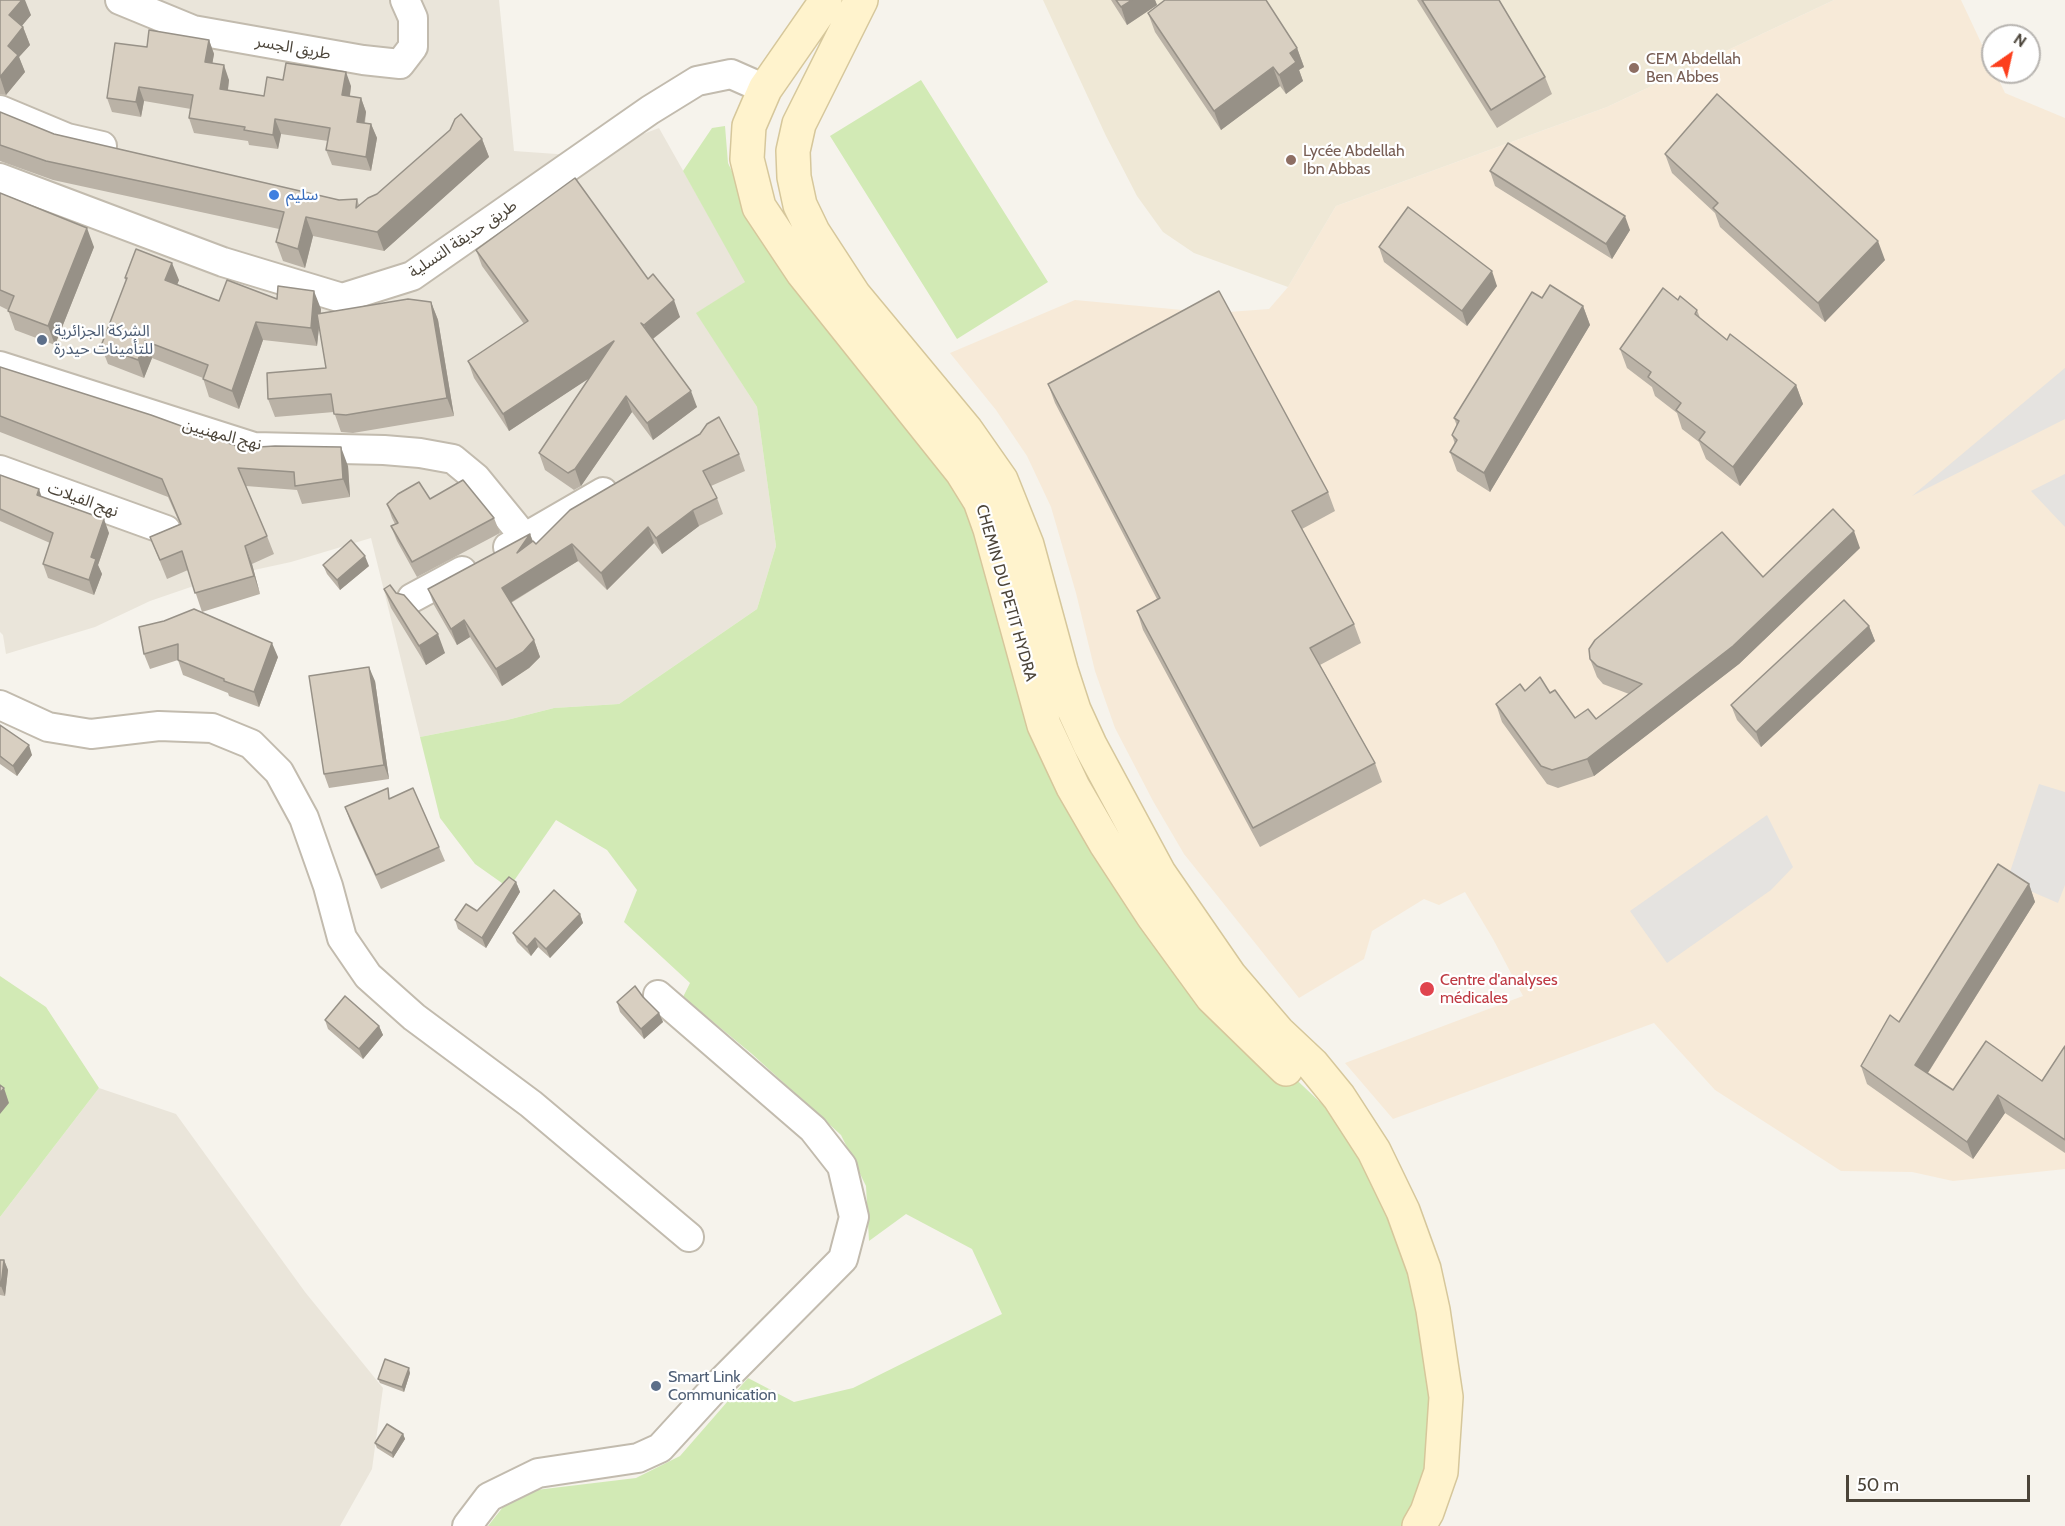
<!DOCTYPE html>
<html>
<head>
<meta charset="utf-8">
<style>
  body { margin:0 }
  #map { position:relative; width:2065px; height:1526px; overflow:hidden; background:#f6f3ec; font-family:Cabin,sans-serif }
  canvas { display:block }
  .north { position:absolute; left:1981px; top:24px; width:60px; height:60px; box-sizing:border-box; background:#fff; border:2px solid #b7b4b0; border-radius:50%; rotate:34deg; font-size:16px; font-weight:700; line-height:24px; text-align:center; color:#4b4439 }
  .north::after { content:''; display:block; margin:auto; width:21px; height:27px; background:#fc3f1d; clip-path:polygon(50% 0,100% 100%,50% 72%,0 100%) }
  .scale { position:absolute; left:1846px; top:1475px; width:184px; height:27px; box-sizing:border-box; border:3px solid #4b4439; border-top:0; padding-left:8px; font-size:18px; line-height:21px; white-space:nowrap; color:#4b4439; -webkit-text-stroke:4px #fff; paint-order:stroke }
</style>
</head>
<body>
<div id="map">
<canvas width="2065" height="1526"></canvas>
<div class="north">N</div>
<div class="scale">50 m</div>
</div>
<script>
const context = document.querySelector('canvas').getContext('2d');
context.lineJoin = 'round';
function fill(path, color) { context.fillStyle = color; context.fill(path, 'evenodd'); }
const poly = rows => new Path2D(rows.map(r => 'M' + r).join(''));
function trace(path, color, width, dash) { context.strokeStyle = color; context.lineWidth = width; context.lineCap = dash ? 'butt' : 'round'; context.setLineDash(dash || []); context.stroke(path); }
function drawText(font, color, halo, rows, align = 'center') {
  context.font = font + ' Cabin,"Noto Sans Arabic",sans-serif'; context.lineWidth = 4.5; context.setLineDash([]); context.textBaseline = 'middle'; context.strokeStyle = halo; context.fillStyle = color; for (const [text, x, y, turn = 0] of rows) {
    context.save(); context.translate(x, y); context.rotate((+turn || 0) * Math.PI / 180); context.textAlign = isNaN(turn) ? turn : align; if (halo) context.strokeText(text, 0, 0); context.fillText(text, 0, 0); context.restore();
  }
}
fill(poly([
  [0,0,499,0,514,151,585,156,659,128,746,282,697,313,757,407,776,546,757,609,619,704,554,708,507,720,420,737,371,538,291,562,217,578,150,601,95,627,6,654,3,635,0,632],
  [99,1088,176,1114,305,1292,383,1388,372,1469,340,1526,0,1526,0,1217]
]), '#eae5da');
fill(poly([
  [1834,0,1961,0,1993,68,1993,72,1995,72,2005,93,2065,118,2065,1169,1953,1181,1912,1172,1841,1171,1715,1090,1654,1023,1393,1119,1345,1063,1523,996,1493,939,1465,892,1439,905,1424,899,1372,931,1364,959,1299,998,1184,854,1153,801,1115,728,1095,671,1076,593,1051,507,1027,456,996,410,950,353,1075,300,1215,313,1269,309,1288,287,1336,206,1607,107]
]), '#f7ead8');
fill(poly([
  [1043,0,1834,0,1607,107,1336,206,1288,287,1194,253,1163,232,1137,196,1106,136]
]), '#efe8d6');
fill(poly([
  [921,80,1048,282,957,339,830,136],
  [725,126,728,163,744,197,958,474,1044,725,1262,1047,1323,1105,1364,1161,1406,1246,1436,1382,1423,1496,1407,1526,488,1526,503,1507,536,1490,636,1478,680,1456,748,1378,794,1402,853,1388,1002,1314,972,1249,906,1214,869,1241,866,1186,841,1135,752,1054,683,997,690,983,624,922,637,890,607,850,556,820,509,888,475,864,440,818,420,737,507,720,554,708,619,704,757,609,776,546,757,407,696,313,745,282,683,171,712,128],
  [0,976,46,1007,99,1088,0,1217]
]), '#d2eab5');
fill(poly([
  [2065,368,2065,419,1912,496],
  [2065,474,2065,527,2031,491],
  [2039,784,2065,792,2065,885,2058,903,2007,881],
  [1767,815,1793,867,1771,890,1667,963,1630,911]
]), '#e5e3e0');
const minor = poly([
  [120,0,193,30,363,60,400,64,413,47,413,18,405,0],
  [0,110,67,138,102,146],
  [0,178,223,262,342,298,412,276,650,110,697,81,731,74,765,89],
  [0,366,254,447,384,450,420,453,453,459,476,478,525,538],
  [0,470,166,530],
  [508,547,603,492],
  [412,598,462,571],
  [0,705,48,727,91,734,159,726,212,728,251,744,279,772,304,818,328,886,342,938,368,976,414,1017,531,1104,689,1237],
  [467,1526,489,1497,538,1473,638,1458,660,1448,715,1388,843,1259,854,1217,842,1166,813,1129,658,995]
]);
const secondary = poly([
  [825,0,822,7,765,89,749,126,747,159,759,207,803,273,962,472,980,501,990,529,1044,725,1073,787,1106,844,1153,916,1212,997,1286,1069],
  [861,0,799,124,793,151,794,177,800,205,813,232,854,295,966,430,1001,480,1027,545,1061,670,1074,710,1090,745,1159,873,1230,976,1278,1032,1312,1064,1339,1097,1374,1151,1403,1211,1424,1269,1433,1310,1446,1397,1441,1472,1427,1512,1419,1526]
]);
trace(minor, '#c2bbae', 32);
trace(secondary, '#d6c79b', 36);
trace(minor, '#fff', 28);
trace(secondary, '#fff3cd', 33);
fill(poly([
  [0,0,31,15,21,26,23,27,30,45,19,57,25,72,6,95,0,94],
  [1111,0,1155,0,1157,5,1127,25],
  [1417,0,1499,0,1545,77,1552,94,1497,128],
  [1148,13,1297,48,1304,67,1299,70,1303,81,1286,94,1280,86,1221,130,1155,32],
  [209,40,214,54,212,64,229,80,228,90,264,96,283,80,351,86,350,96,361,98,366,112,365,123,371,124,377,138,371,171,332,165,326,150,328,141,281,134,278,149,249,145,248,141,194,133,189,118,191,109,144,101,141,117,112,112,107,98,147,47],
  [0,112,54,134,339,200,357,199,359,205,377,194,482,139,489,157,384,251,313,236,305,268,283,261,276,242,279,229,53,180,0,161],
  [1665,154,1885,260,1825,322,1720,227,1715,213,1672,173],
  [1490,171,1630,230,1612,259,1495,186],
  [0,193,94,247,55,345,15,330,8,310,0,306],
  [1379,247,1497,286,1467,326,1384,262],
  [476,250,648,279,680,317,653,339,697,407,653,440,632,412,581,486,574,490,545,470,539,453,589,378,509,431,474,378,468,361,524,324,482,266],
  [125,278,179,280,177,284,219,301,277,299,321,309,321,314,431,302,438,320,454,416,353,433,341,432,334,412,275,417,268,399,326,368,319,326,317,346,263,340,239,409,209,397,203,378,152,358,144,378,108,364,101,346,126,281],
  [1542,298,1583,306,1590,325,1490,492,1457,471,1450,452,1455,444,1452,435,1457,426,1454,418],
  [1678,300,1697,310,1700,318,1727,340,1796,385,1803,404,1740,486,1706,459,1699,442,1682,429,1677,413,1655,396,1652,387,1627,368,1620,349],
  [0,367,242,448,348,466,350,497,302,504,297,490,246,486,267,536,274,554,252,564,260,594,202,612,188,570,167,579,150,537,180,524,168,497,0,432],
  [1048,384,1328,492,1335,511,1302,529,1354,624,1361,643,1320,665,1375,763,1382,782,1260,847,1143,630,1137,611,1157,599,1055,403],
  [700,434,739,454,745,471,711,486,717,498,723,514,699,526,662,554,654,543,607,590,578,561,511,603,534,640,540,657,529,668,502,686,470,637,457,645,434,605,428,589,530,534,533,541,536,544],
  [0,475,109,533,98,565,102,574,94,595,48,578,43,564,50,543,0,521],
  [430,499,494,518,500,533,417,577,397,541,391,526,395,524,392,518,387,504],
  [1860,548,1739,664,1594,776,1558,788,1547,784,1502,722,1496,704,1525,691,1550,693,1575,718,1596,719,1629,694,1603,684,1597,677,1590,659,1763,577],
  [323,565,369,566,340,590,327,574],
  [384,589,396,593,445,653,426,665,391,608],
  [1869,626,1875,641,1761,747,1737,720,1731,705],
  [139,627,278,657,259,707,229,696,228,693,183,675,178,660,150,669,144,654],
  [375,681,389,779,329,788,324,774],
  [0,725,32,755,17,776,0,764],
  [391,798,439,847,445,861,381,889,350,821,345,807],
  [516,882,520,892,486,948,458,929,455,920,477,911],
  [2029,884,2035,902,1928,1073,1953,1090,2042,1081,2065,1046,2065,1153,2005,1113,1973,1159,1867,1084,1861,1066,1899,1022],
  [580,914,583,923,550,958,538,947,531,956,517,942,513,933],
  [643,997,659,1013,663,1022,644,1039,620,1012,617,1002],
  [325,1020,379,1026,383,1035,363,1059,328,1029],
  [0,1260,4,1260,8,1270,5,1296,0,1295],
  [410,1373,404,1392,380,1383,378,1379],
  [403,1434,405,1439,393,1458,377,1448,375,1443]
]), '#bab2a6');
fill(poly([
  [22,0,25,0,31,15,16,33,9,15],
  [1132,0,1155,0,1157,5,1127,25,1121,7],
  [23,27,30,45,19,57,25,72,6,95,0,77,8,46],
  [209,40,214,54,210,77,205,62],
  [1297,48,1304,67,1299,70,1303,81,1286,94,1279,75,1290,53],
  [224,65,229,80,226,104,220,89],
  [1273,67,1280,86,1221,130,1214,111],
  [346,72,351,86,348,109,342,95],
  [139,87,144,101,141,117,136,102],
  [361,98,366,112,362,136,357,122],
  [275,119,281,134,278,149,273,135],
  [371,124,377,138,371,171,366,157],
  [482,139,489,157,384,251,377,232],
  [1625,216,1630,230,1612,259,1606,244],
  [306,217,313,236,305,268,298,249],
  [87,228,94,247,55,345,48,326],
  [1878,241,1885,260,1825,322,1818,303],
  [172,263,179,280,172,298,165,280],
  [1492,271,1497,286,1467,326,1462,311],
  [314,291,321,309,317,346,311,328],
  [674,300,680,317,650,341,644,325],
  [431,302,438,320,454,416,447,398],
  [1583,306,1590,325,1490,492,1484,473],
  [256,322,263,340,239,409,232,391],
  [145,341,152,358,144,378,138,360],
  [614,341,620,358,509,431,503,414],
  [1796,385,1803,404,1740,486,1733,467],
  [691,391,697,407,653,440,647,423],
  [626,396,632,412,581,486,575,469],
  [341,447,348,466,350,497,343,479],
  [39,489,44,504,37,495],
  [693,510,699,526,662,554,656,538],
  [104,519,109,533,98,565,102,574,94,595,89,580,91,557],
  [648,527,654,543,607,590,601,573],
  [1854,531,1860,548,1739,664,1594,776,1587,759],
  [530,534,536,551,517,553],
  [572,544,578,561,508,604,502,588],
  [245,546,252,564,260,594,254,576],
  [365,556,369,566,340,590,337,580],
  [464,620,470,637,457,645,451,629],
  [1869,626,1875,641,1761,747,1756,732],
  [438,634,445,653,426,665,419,646],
  [534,640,540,657,529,668,502,686,496,669],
  [272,643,278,657,259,707,254,692],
  [369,667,375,681,389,779,384,765],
  [29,745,32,755,17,776,13,766],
  [516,882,520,892,486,948,482,938],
  [2029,884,2035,902,1922,1082,1915,1065],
  [580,914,583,923,550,958,546,949],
  [535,938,538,947,531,956,527,947],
  [659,1013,663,1022,644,1039,641,1029],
  [379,1026,383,1035,363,1059,359,1049],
  [4,1088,9,1103,0,1114,0,1093],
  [1998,1095,2005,1113,1973,1159,1967,1142],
  [4,1260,8,1270,5,1296,1,1286],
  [409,1368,410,1373,404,1392,402,1387],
  [403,1434,405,1439,393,1458,392,1453]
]), '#979187');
const building = poly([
  [0,0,22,0,9,15,23,27,8,46,18,55,0,77,0,0],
  [1116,0,1132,0,1121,7,1116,0],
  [1165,0,1266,0,1297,48,1290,53,1296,62,1279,75,1273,67,1214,111,1148,13,1165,0],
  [1422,0,1499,0,1545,77,1491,110,1422,0],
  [149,30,209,40,205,62,224,65,220,89,264,96,267,77,283,80,286,63,346,72,342,95,361,98,357,122,371,124,366,157,326,150,330,128,275,119,273,135,244,130,245,127,189,118,193,95,139,87,136,102,107,98,115,43,147,47,149,30],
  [1717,94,1878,241,1818,303,1713,208,1718,203,1665,154,1717,94],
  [0,112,54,134,339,200,357,199,356,208,368,198,377,194,450,130,455,119,461,114,482,139,377,232,306,217,298,249,276,242,284,212,46,161,0,145,0,112],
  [1508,143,1625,216,1606,244,1490,171,1508,143],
  [575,178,648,279,653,274,674,300,644,325,641,323,691,391,647,423,626,396,575,469,568,473,539,453,614,341,503,414,468,361,528,321,476,250,575,178],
  [0,193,87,228,48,326,8,311,14,296,0,290,0,193],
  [1408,207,1492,271,1462,311,1379,247,1408,207],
  [136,249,172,263,165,280,219,301,227,280,277,299,278,286,314,291,311,328,256,322,232,391,203,379,208,365,145,341,138,360,101,346,127,278,125,278,136,249],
  [1550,285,1583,306,1484,473,1450,452,1457,440,1452,435,1459,421,1454,418,1532,292,1542,298,1550,285],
  [1663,288,1678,300,1680,296,1697,310,1695,314,1727,340,1730,334,1796,385,1733,467,1699,440,1705,432,1676,410,1681,403,1648,377,1651,372,1620,349,1663,288],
  [1219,291,1328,492,1292,511,1354,624,1310,648,1375,763,1253,828,1137,611,1160,598,1048,384,1219,291],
  [408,299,431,302,447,398,346,415,334,414,331,394,268,399,267,373,326,368,317,314,408,299],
  [0,367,151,415,242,448,275,446,341,447,343,479,295,486,294,472,238,468,267,536,245,546,254,576,195,593,182,551,160,560,150,537,181,524,162,479,0,416,0,367],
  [719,417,739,454,703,471,717,498,693,510,656,538,648,527,601,573,572,544,502,588,534,640,523,652,496,669,464,620,451,629,428,589,530,534,517,553,533,541,536,544,570,510,700,434,707,424,719,417],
  [0,475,39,489,37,495,104,519,91,557,96,559,89,580,43,564,53,533,0,509,0,475],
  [463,480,494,518,412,562,391,526,398,523,387,504,398,494,419,482,430,499,463,480],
  [1833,509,1854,531,1733,646,1587,759,1552,770,1541,766,1496,704,1520,684,1525,691,1540,677,1550,693,1555,690,1575,718,1588,709,1596,719,1642,684,1597,666,1590,659,1589,649,1595,640,1722,532,1763,577,1833,509],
  [351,540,365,556,337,580,323,565,351,540],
  [390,585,396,593,404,595,438,634,419,646,384,589,390,585],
  [1844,600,1869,626,1756,732,1731,705,1844,600],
  [194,609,272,643,254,692,224,681,224,679,178,660,178,644,144,654,139,627,164,621,194,609],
  [369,667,384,765,324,774,309,676,369,667],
  [0,725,29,745,13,766,0,756,0,725],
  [388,788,389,799,413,788,439,847,376,875,345,807,388,788],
  [1998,864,2029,884,1915,1065,1953,1090,1986,1041,2042,1081,2065,1046,2065,1140,1998,1095,1967,1142,1861,1066,1890,1015,1899,1022,1998,864],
  [509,877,516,882,482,938,455,920,466,904,477,911,509,877],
  [554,890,580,914,546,949,535,938,527,947,513,933,554,890],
  [635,986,643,997,659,1013,641,1029,617,1002,635,986],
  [345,996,379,1026,359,1049,325,1020,345,996],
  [0,1085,4,1088,0,1093,0,1085],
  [0,1260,4,1260,1,1286,0,1286,0,1260],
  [385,1359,409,1368,402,1387,378,1379,385,1359],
  [387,1424,403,1434,392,1453,375,1443,387,1424]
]);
fill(building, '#d8cfc1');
trace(building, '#979187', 1.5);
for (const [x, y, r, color] of [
  [1634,68,6,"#8d6e63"],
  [1291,160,6,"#8d6e63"],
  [274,195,6,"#3f7fe0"],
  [42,340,6,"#5c6f8a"],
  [1427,989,8,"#e0444e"],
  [656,1386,6,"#5c6f8a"]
]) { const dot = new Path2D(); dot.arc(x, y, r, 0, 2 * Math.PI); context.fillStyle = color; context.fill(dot); trace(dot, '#fff', 2); }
drawText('16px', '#4b4439', '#fff', [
  ["طريق الجسر",293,48,10],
  ["طريق حديقة التسلية",463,239,-34],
  ["نهج المهنيين",222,435,15],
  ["نهج الفيلات",83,500,20],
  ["CHEMIN DU PETIT HYDRA",1006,593,74]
]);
drawText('16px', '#785e54', '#fff', [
  ["CEM Abdellah",1646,59],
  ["Ben Abbes",1646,77],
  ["Lycée Abdellah",1303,151],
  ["Ibn Abbas",1303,169]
], 'left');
drawText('16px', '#366cbe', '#fff', [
  ["سليم",286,195]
], 'left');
drawText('16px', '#4e5e75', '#fff', [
  ["الشركة الجزائرية",54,331],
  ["للتأمينات حيدرة",54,349],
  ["Smart Link",668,1377],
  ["Communication",668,1395]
], 'left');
drawText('16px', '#be3a42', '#fff', [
  ["Centre d'analyses",1440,980],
  ["médicales",1440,998]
], 'left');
</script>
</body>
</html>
